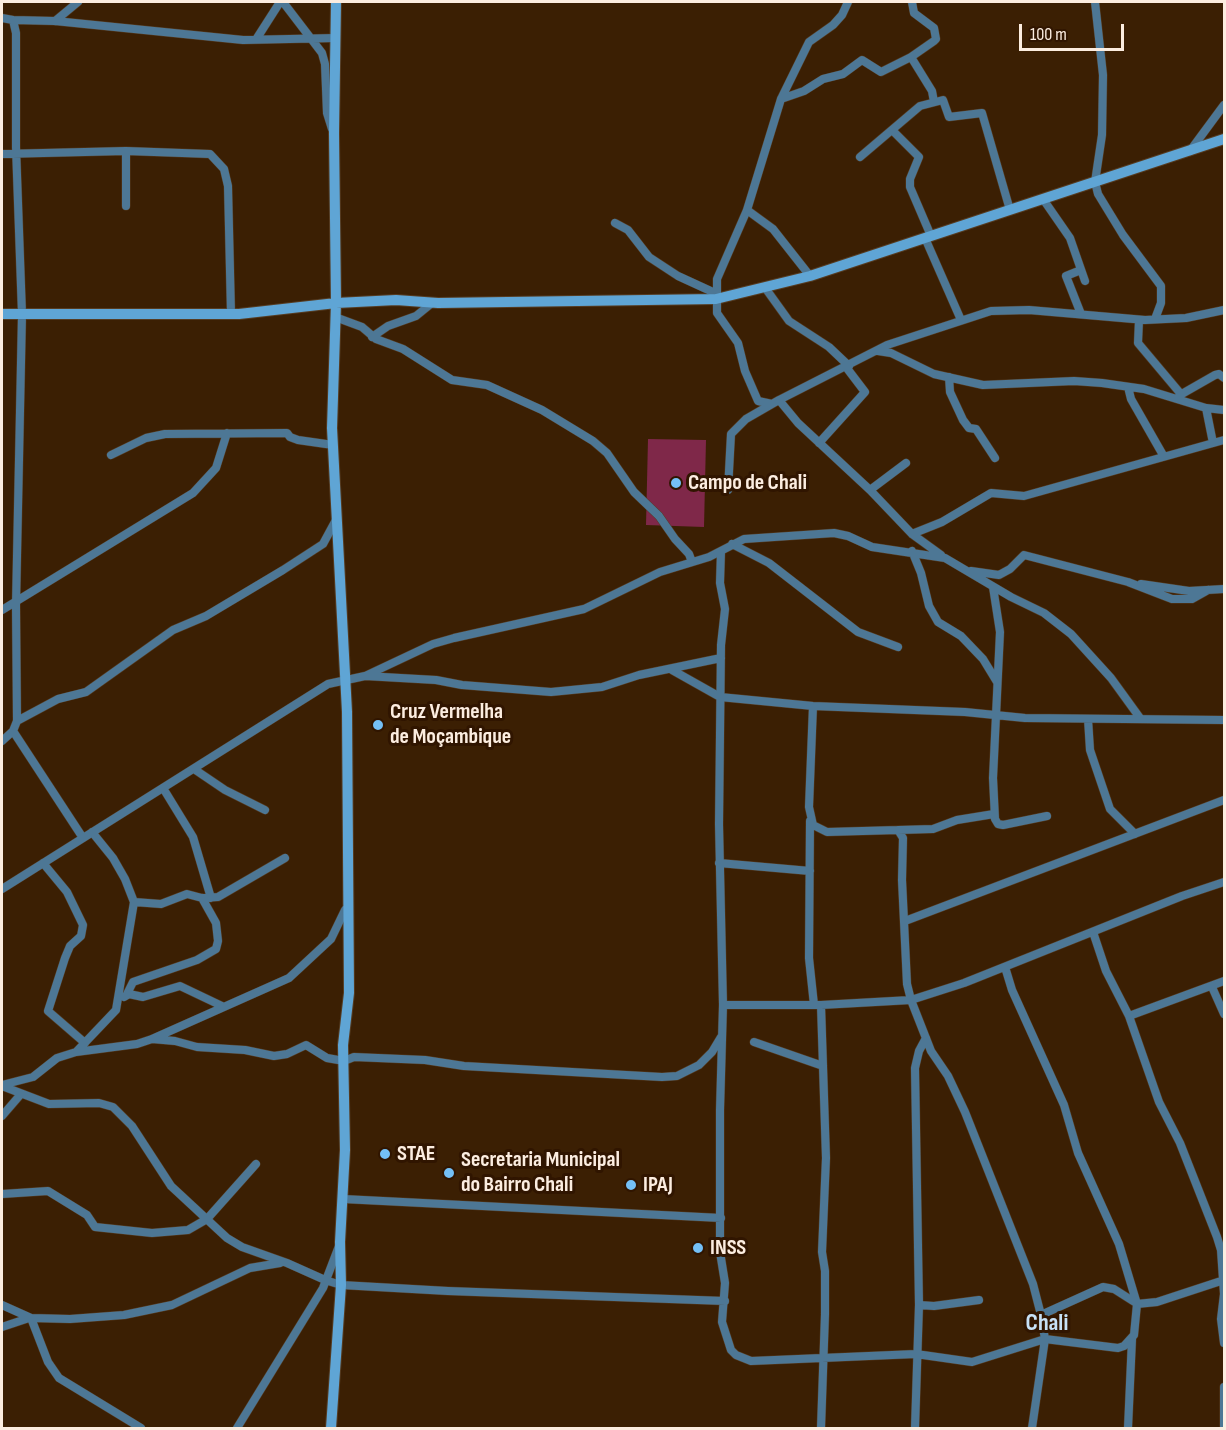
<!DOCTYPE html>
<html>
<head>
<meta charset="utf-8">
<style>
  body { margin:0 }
  #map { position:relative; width:1226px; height:1430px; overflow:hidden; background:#3b1f03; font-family:"Sofia Sans Condensed",sans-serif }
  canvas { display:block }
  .frame { position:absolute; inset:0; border:3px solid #fcede0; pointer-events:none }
  .scale { position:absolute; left:1019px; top:24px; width:105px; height:27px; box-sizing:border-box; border:3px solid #fcede0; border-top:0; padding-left:8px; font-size:18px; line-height:21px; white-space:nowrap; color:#fcede0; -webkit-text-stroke:4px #301500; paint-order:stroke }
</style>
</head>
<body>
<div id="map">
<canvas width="1226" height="1430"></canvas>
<div class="frame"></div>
<div class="scale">100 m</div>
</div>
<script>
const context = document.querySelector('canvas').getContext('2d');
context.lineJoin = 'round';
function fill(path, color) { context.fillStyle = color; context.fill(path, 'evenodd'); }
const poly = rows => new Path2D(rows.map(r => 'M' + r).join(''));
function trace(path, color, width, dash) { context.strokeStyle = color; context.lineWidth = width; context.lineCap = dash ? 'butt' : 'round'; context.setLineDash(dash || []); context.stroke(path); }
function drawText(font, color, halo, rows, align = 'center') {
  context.font = font + ' "Sofia Sans Condensed",sans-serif'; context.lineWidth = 6; context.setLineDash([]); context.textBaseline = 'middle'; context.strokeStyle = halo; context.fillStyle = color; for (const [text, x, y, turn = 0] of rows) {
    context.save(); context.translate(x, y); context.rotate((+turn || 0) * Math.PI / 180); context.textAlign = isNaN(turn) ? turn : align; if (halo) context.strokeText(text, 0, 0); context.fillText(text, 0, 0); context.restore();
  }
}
fill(poly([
  [648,439,706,440,704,527,646,525]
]), '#7f2849');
const street = poly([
  [283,2,322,53,325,64,327,113,332,129],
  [848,2,842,15,833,25,809,42,781,99,747,210,717,279,717,313,738,343,745,371,758,401,772,404,779,400,798,423,870,490,912,534,941,555],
  [1095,2,1103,75,1102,135,1095,182,1098,194,1123,235,1161,286,1161,303,1155,319],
  [2,18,13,20,16,33,16,147,22,314,16,605,17,721,13,731,2,741],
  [13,20,55,21,243,40,336,38],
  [55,21,78,2],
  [257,38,280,2],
  [911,57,932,91,934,102],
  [781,99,804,91,823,79,843,74,862,60,881,72,911,57,934,41,936,39,934,28,914,13,912,2],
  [892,130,919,157,910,179,910,187,931,236],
  [126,151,126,206],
  [1190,151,1224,105],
  [2,154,126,151,210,154,224,169,228,186,231,314],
  [860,157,920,106,943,100,949,117,982,113,1010,210],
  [1043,199,1070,238,1085,281],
  [747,210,773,229,810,276],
  [615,223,628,230,649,257,678,276,715,293],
  [925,238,961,320],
  [1081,270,1066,276,1081,314],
  [766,289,789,321,829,347,849,366],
  [335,317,362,327,376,339,403,349,452,380,487,385,542,410,593,441,607,453,634,492,659,516,675,539,689,554,692,562],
  [1139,320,1138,343,1180,393,1179,397],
  [372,337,388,326,416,316,432,303],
  [878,351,891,353,934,374,983,385,1074,381,1102,383,1144,389,1206,408,1224,410],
  [949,377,950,392,963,420,969,428,976,429,995,458],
  [1128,387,1131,399,1163,455],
  [1180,395,1215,375,1219,374,1224,378],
  [779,400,887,345,991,311,1029,310,1145,320,1186,318,1224,310],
  [1206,408,1213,443],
  [819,443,865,392,846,367],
  [111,455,146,438,165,434,287,433,290,437,298,440,333,445],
  [728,490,731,434,746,419,772,404],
  [870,490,906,463],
  [912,534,942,522,991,493,1024,496,1224,440],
  [732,544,769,563,858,632,898,647],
  [721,551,720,583,725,609,721,645,719,824,723,1005],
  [912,551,921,573,929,606,938,622,961,636,983,659,997,682],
  [971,571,999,575,1010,569,1024,555,1128,582,1172,599,1192,599,1208,590],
  [1141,584,1189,591,1224,589],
  [993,587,1000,632,993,778,995,819,998,824,1003,825,1047,816],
  [2,610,193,493,216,468,227,433],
  [672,670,720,697,813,706,965,712,1025,718,1224,720],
  [365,676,433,644,454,638,584,609,660,572,709,557,744,539,834,533,848,536,872,547,945,558,1011,597,1044,613,1071,634,1111,678,1140,718],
  [813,706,809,807,813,825,827,832,898,830,903,838,902,880,907,984,911,1000,931,1051,948,1076,965,1112,1033,1284,1041,1315,1045,1339,1032,1428],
  [1088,719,1090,750,1110,809,1135,834],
  [17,721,58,699,86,692,173,630,206,616,283,570,323,544,336,520],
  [13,731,83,838],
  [194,769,225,790,265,810],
  [163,788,193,837,211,898],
  [810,821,809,958,814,1005],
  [898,830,933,829,957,820,994,814],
  [43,863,67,892,83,925,81,936,70,946,65,958,48,1011,85,1043],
  [719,863,810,871],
  [1224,882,1182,896,964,983,911,1000,821,1005,723,1005,720,1110,720,1252,725,1283,722,1322,731,1350,736,1355,751,1361,916,1354,972,1362,1045,1339,1118,1348,1124,1346,1134,1335,1137,1304,1157,1302,1224,1280],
  [2,889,328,684,365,676,436,680,462,685,551,692,602,687,639,675,721,658],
  [134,902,161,904,187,894,202,898,218,897,285,858],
  [905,921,1224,800],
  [1093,932,1106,971,1129,1016,1159,1102,1180,1143,1217,1237,1221,1250,1224,1294,1221,1319,1224,1343],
  [1005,967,1012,990,1064,1105,1078,1153,1119,1244,1137,1304],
  [1212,987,1224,1014],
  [127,994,133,982,197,960,216,949,218,941,216,923,202,898],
  [124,997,129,994,143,997,180,986,222,1006],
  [1129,1016,1224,981],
  [152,1039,175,1041,197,1047,245,1050,274,1056,287,1054,306,1045,327,1058,344,1061,354,1057,425,1060,464,1066,662,1077,677,1076,699,1065,712,1052,721,1037],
  [754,1042,823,1066],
  [77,1051,116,1010,134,902,125,879,113,858,92,832],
  [2,1085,33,1077,57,1058,76,1052,137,1044,152,1039,289,978,331,939,345,910],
  [2,1086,49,1104,99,1103,113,1107,132,1126,171,1186,227,1238,242,1247,287,1263,325,1280,341,1285,448,1291,725,1301],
  [2,1116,21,1094],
  [2,1194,48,1191,87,1215,95,1227,152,1233,188,1230,207,1219,256,1164],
  [343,1199,721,1218],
  [2,1305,31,1318,70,1319,124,1315,172,1305,250,1268,280,1263],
  [919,1305,934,1306,979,1300],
  [1041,1315,1103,1287,1114,1289,1136,1303],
  [31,1318,48,1362,59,1378,141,1428],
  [2,1327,29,1318],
  [237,1428,323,1288,339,1246],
  [821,1428,825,1314,825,1271,822,1252,826,1158,821,1005],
  [915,1428,919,1305,915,1068,919,1051,926,1038],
  [1128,1428,1132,1339],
  [1224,1428,1224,1387]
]);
const secondary = poly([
  [2,314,239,314,336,303,396,300,438,303,716,299,810,276,1224,139],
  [331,1428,341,1285,340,1242,345,1150,343,1045,349,993,347,712,332,428,336,303,334,133,336,2]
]);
trace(street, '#563c22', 9);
trace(secondary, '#563c22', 12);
trace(street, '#4d7795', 8);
trace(secondary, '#5fa5d5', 10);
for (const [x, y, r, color] of [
  [676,483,6,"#74c0f6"],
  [378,725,6,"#74c0f6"],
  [385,1154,6,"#74c0f6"],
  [449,1173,6,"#74c0f6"],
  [631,1185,6,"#74c0f6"],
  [698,1248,6,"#74c0f6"]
]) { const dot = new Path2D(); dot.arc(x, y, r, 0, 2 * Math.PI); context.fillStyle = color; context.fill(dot); trace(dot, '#301500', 2); }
drawText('bold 22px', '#fcede0', '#301500', [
  ["Campo de Chali",688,483],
  ["Cruz Vermelha",390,712],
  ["de Moçambique",390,737],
  ["STAE",397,1154],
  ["Secretaria Municipal",461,1160],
  ["do Bairro Chali",461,1185],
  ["IPAJ",643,1185],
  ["INSS",710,1248]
], 'left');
drawText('bold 24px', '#c7e1f6', '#301500', [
  ["Chali",1047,1324]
]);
</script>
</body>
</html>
